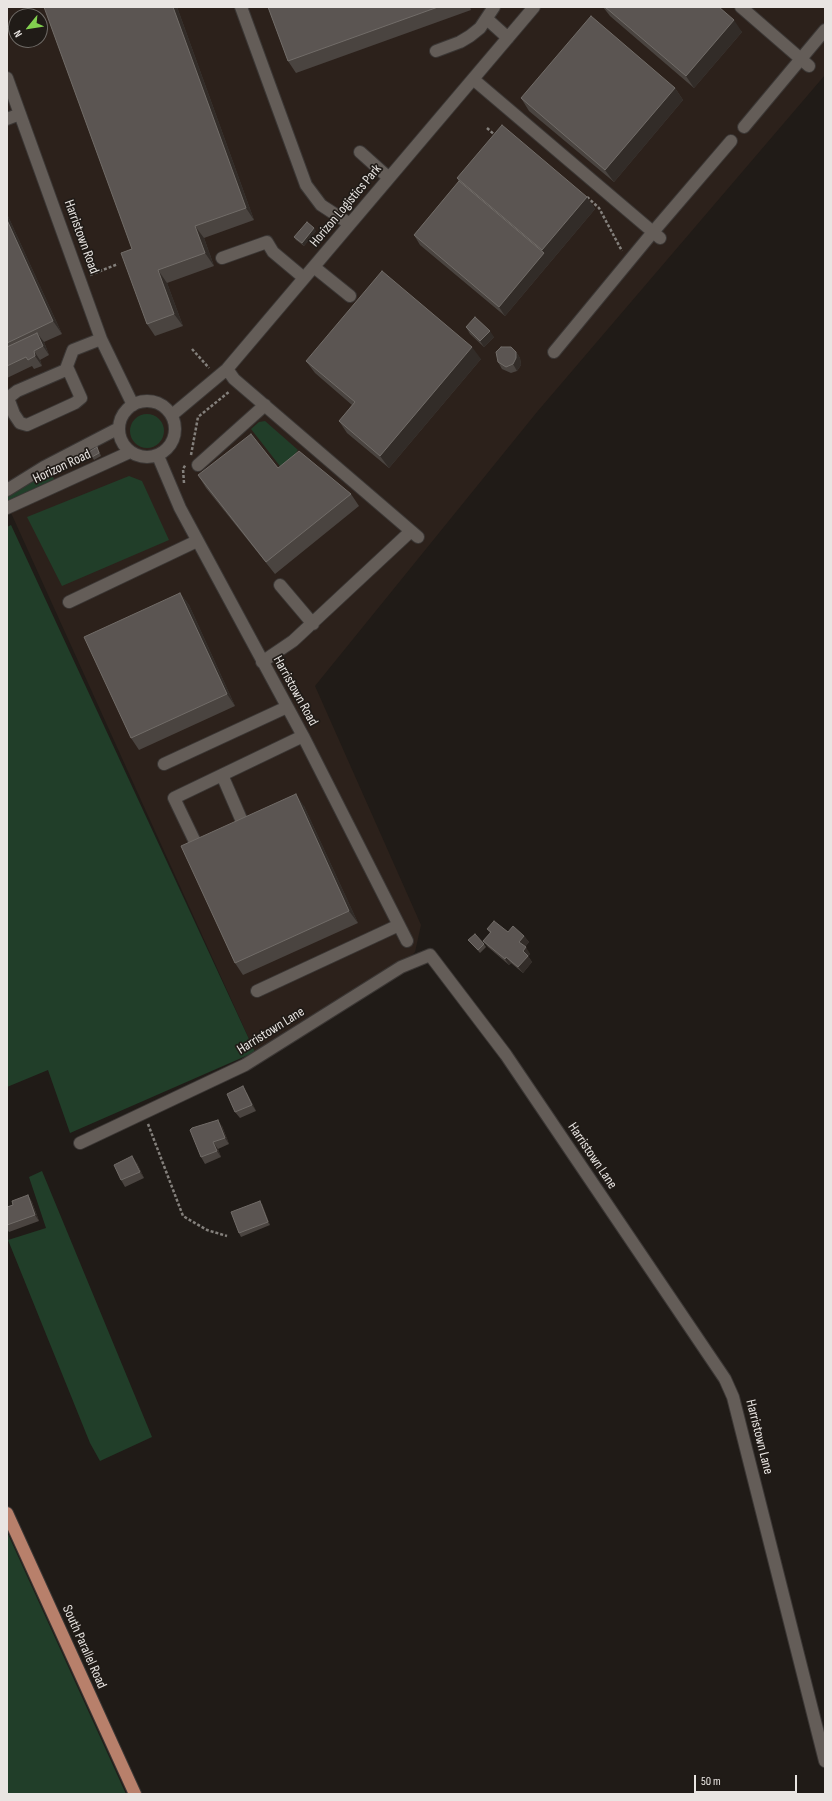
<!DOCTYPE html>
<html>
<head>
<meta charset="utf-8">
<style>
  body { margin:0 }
  #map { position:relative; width:832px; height:1801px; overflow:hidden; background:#201b17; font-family:"Sofia Sans Condensed",sans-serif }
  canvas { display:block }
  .frame { position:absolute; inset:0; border:8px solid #e9e5e2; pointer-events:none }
  .north { position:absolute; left:8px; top:8px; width:40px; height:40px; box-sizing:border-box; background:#201b17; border:1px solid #706c68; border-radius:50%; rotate:240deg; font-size:11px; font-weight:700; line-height:16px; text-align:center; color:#e9e5e2 }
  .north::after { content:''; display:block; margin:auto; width:14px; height:18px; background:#82d04f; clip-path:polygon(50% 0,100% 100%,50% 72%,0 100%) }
  .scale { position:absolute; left:694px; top:1775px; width:103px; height:18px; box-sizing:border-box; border:2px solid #e9e5e2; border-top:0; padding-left:5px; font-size:12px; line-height:14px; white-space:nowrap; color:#e9e5e2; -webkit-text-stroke:3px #201b17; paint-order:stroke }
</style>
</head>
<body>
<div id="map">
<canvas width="832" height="1801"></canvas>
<div class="frame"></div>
<div class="north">N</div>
<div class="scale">50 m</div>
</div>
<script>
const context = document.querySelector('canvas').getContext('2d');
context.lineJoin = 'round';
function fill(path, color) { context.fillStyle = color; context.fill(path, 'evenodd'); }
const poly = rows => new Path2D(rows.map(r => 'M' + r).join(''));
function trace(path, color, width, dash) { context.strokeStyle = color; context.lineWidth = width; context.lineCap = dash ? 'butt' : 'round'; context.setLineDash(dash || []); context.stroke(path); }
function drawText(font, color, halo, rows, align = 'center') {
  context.font = font + ' "Sofia Sans Condensed",sans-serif'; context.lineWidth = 3.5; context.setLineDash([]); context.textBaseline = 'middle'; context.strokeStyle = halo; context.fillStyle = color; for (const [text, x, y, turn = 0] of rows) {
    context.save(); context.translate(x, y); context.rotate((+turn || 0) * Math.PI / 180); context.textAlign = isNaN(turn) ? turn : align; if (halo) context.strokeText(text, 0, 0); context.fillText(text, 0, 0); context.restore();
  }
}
fill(poly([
  [7,7,825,7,825,75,537,412,315,686,421,925,415,952,401,967,255,1052,7,504],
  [16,16,40,16,40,40,16,40]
]), '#2c211b');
fill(poly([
  '130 431a17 17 0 1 1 34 0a17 17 0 1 1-34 0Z',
  [265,421,298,450,283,470,251,429,259,422],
  [50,471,55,481,7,502,7,494],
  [129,476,142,481,169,540,62,586,27,517],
  [11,525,255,1052,70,1133,48,1070,7,1087,7,527],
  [42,1171,152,1437,100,1461,90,1443,8,1240,46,1228,29,1177],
  [7,1532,126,1794,7,1794]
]), '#213e29');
const minor = poly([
  [241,7,306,185,321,205,350,224],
  [741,7,809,66],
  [487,19,508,38],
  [436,51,460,42,470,36,480,28,494,7],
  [7,78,101,339,133,405],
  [473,79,660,238],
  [7,119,20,114],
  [744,127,825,30],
  [360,152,389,178],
  [222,258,267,242,273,252,304,278],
  [314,267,350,296],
  [554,352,653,232,731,141],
  [68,369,17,391,8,398,14,414,20,423,27,425,75,403,81,398,68,369,67,366,73,350,101,339],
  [227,369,234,379,418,537],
  '119 429a28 28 0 1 1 56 0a28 28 0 1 1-56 0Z',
  [172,415,227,369,534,7],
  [158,456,180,508,303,736,407,941],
  [198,465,265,405],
  [7,490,44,467,119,428],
  [7,508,130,452],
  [280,585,313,624],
  [69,602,197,541],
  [262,662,293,641,411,531],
  [164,764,287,707],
  [222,775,244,826],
  [197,846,174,798,303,736],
  [257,991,399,925],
  [80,1143,245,1065,401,967,430,955,506,1055,725,1379,733,1397,825,1761]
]);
const major = poly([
  [7,1513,135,1794]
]);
trace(minor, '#3b3735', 14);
trace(major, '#3b3735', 14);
trace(poly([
  [487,128,496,136],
  [587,197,599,208,622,251],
  [90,275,118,264],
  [192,349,209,368],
  [191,455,198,417,230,391],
  [184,483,183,469,186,464],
  [148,1124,183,1216,207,1230,227,1236]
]), '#84807c', 2.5, [3, 2]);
trace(minor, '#645d58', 12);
trace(major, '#b8806b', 12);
fill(poly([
  [177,7,254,220,204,238,214,266,167,283,183,326,155,336,147,324,132,249],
  [268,7,470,7,471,10,296,73,288,61],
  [603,7,719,7,742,32,694,88,610,16],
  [675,88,683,100,614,182,529,111,521,98],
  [457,178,587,197,595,209,505,316,420,245,414,235,459,181],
  [7,214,62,334,44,342,49,355,40,360,42,366,34,369,32,366,7,378],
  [316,231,304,246,296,240,294,237],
  [466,327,494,337,484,347,470,334],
  [516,352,520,358,521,365,517,371,511,373,502,369,498,362],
  [481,359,389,468,347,433,339,421,352,405,315,373,306,361],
  [99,451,101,456,94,460,92,457],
  [278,468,351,494,359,506,275,574,206,488,198,475],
  [180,593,189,605,235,706,139,750,131,738],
  [304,806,358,923,243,975,235,963],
  [487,929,524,936,529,942,525,947,530,954,528,956,532,962,523,973,511,963,509,965,488,947,483,941,490,933],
  [468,940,484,944,486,947,480,953],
  [247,1093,256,1111,240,1118,235,1112],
  [222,1126,229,1144,218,1149,221,1157,205,1164,201,1157],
  [137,1163,144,1178,125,1187,121,1180],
  [28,1195,32,1202,39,1221,9,1232,7,1229,7,1207,13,1205],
  [262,1204,270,1225,241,1237,239,1233]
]), '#4a4440');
fill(poly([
  [173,7,177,7,254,220,246,208],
  [734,20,742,32,694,88,686,76],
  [675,88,683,100,614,182,605,170],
  [587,197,595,209,505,316,499,307,544,253,542,250],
  [7,214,62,334,53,321,7,220],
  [195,226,204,238,214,266,205,253],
  [314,228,316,231,304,246,302,243],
  [158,270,167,283,183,326,174,314],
  [490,331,494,337,484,347,480,341],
  [37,333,44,342,49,355,43,346],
  [472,347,481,359,389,468,380,456],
  [34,351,40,360,42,366,35,356],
  [516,352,520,358,521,365,517,371,513,364],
  [180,593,189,605,235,706,227,694],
  [296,794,304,806,358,923,349,911],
  [524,936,529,942,524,948,519,942],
  [526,947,530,954,528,956,532,962,523,973,518,967,523,951],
  [506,957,511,963,509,965,505,959],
  [243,1086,247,1093,256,1111,252,1105],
  [218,1120,222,1126,229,1144,225,1138],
  [213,1142,218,1149,221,1157,217,1151],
  [132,1156,137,1163,144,1178,140,1172],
  [28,1195,32,1202,39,1221,35,1215],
  [260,1201,262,1204,270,1225,268,1222]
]), '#322c28');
const building = poly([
  [44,7,173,7,246,208,195,226,205,253,158,270,174,314,147,324,121,253,132,249,44,7],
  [268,7,438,7,288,61,268,7],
  [605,7,719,7,734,20,686,76,605,7],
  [591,16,675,88,605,170,521,98,591,16],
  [502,125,587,197,542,250,457,178,502,125],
  [459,181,544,253,499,307,414,235,459,181],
  [7,220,53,321,7,343,7,220],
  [307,222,314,228,302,243,294,237,307,222],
  [382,271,472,347,380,456,339,421,355,402,306,361,382,271],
  [475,317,490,331,480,341,466,327,475,317],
  [37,333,43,346,34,351,35,356,28,360,26,357,7,366,7,347,37,333],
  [501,347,511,347,516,352,516,358,513,364,506,367,498,362,496,352,501,347],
  [251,434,278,468,299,451,351,494,266,562,198,475,251,434],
  [97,447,99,453,92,457,89,452,97,447],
  [180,593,227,694,131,738,84,637,180,593],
  [296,794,349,911,235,963,181,846,296,794],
  [494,921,508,932,513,926,524,936,519,942,526,947,523,951,528,956,518,967,506,957,505,959,483,941,491,932,487,929,494,921],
  [475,934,484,944,478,950,468,940,475,934],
  [243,1086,252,1105,235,1112,227,1094,243,1086],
  [218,1120,225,1138,213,1142,217,1151,201,1157,190,1130,192,1128,218,1120],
  [132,1156,140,1172,121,1180,114,1165,132,1156],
  [28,1195,35,1215,7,1225,7,1207,13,1205,12,1201,28,1195],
  [260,1201,268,1222,239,1233,231,1212,260,1201]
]);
fill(building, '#5b5552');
trace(building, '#716c68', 1);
drawText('14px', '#e9e5e2', '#201b17', [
  ["Horizon Logistics Park",346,206,-50],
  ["Harristown Road",81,237,70],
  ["Horizon Road",62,467,-25],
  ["Harristown Road",295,691,61],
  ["Harristown Lane",271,1031,-32],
  ["Harristown Lane",592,1156,56],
  ["Harristown Lane",759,1437,76],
  ["South Parallel Road",84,1647,66]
]);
</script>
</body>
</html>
